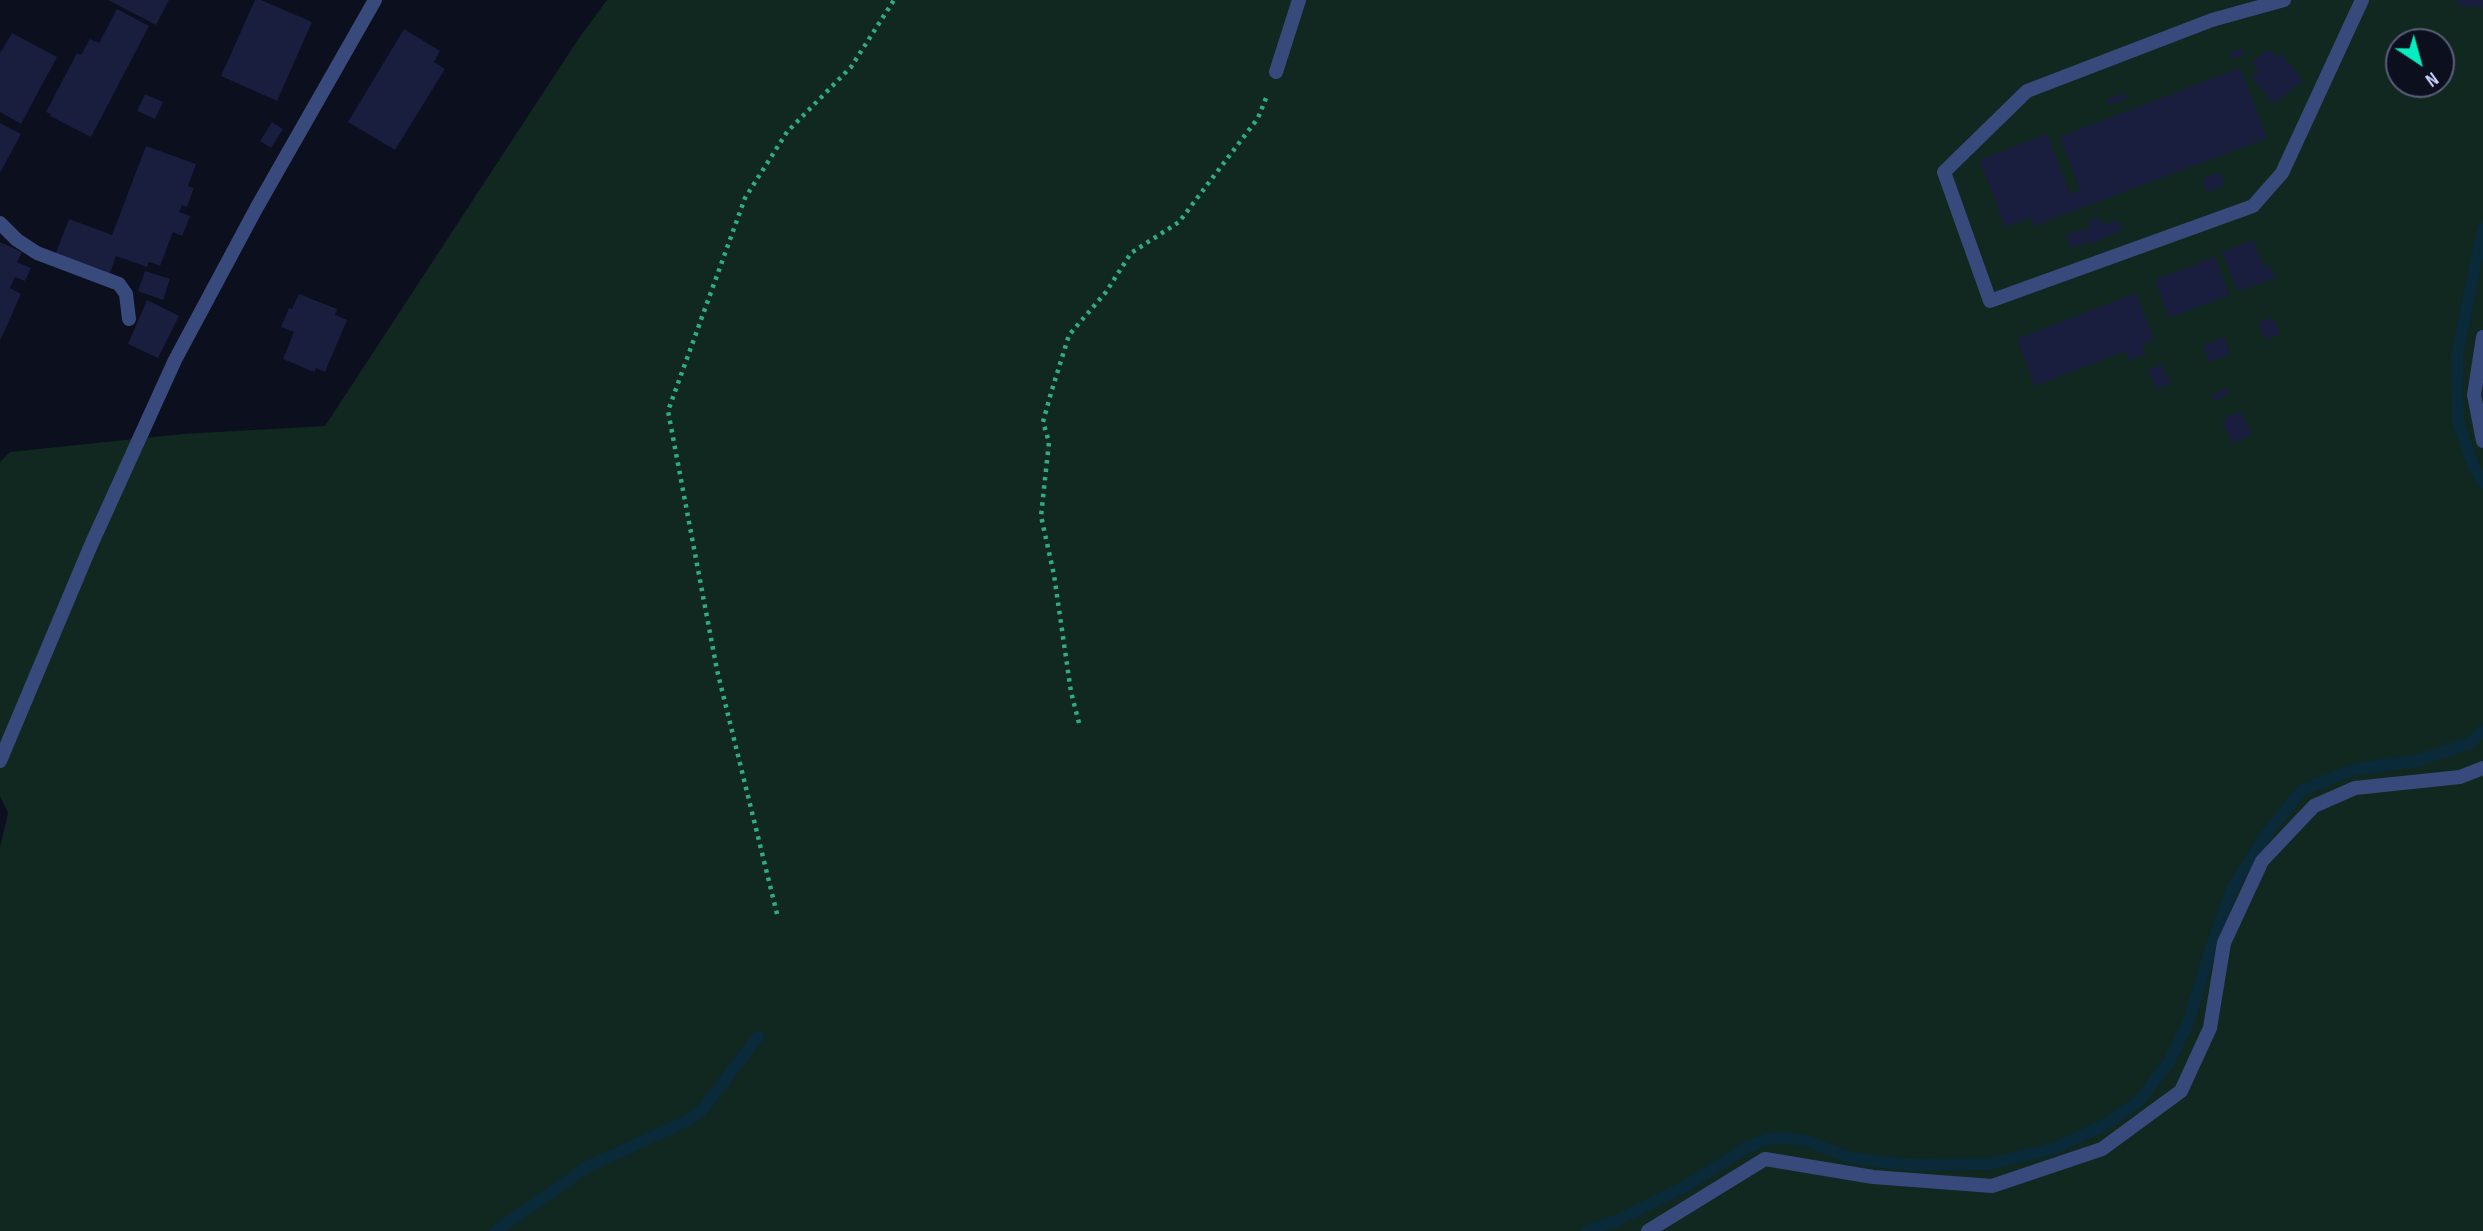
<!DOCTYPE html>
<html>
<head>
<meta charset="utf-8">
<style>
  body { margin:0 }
  #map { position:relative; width:2483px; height:1231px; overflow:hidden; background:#0c0f1e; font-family:"Sofia Sans Condensed",sans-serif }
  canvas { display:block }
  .north { position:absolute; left:2385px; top:28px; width:70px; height:70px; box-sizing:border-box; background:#0c0f1e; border:2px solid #585e78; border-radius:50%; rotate:144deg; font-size:19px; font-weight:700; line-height:28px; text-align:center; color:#cad4fe }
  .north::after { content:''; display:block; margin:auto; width:24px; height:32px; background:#06eebf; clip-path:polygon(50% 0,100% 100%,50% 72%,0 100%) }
</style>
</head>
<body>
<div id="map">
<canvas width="2483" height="1231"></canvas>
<div class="north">N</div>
</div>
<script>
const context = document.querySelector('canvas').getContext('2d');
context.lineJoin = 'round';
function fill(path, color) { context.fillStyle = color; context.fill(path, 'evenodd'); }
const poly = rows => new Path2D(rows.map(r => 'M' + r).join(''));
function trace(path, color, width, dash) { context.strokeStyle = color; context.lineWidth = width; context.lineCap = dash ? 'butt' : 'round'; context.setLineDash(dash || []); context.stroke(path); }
fill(poly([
  [607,0,2483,0,2483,1231,0,1231,0,847,8,813,0,796,0,462,10,452,183,434,325,426,579,38],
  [2399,42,2441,42,2441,84,2399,84]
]), '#10281f');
trace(poly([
  [2483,229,2457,355,2458,422,2473,465,2483,482],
  [496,1231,587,1167,689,1120,702,1110,758,1037],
  [1587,1231,1618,1220,1686,1186,1744,1149,1768,1139,1788,1138,1807,1141,1850,1158,1914,1165,1990,1164,2055,1148,2105,1125,2139,1101,2169,1062,2188,1023,2210,951,2232,889,2268,832,2302,790,2355,769,2416,761,2470,743,2483,731]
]), '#0a2a39', 12);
fill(poly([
  [108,0,169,0,156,25],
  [255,0,261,0,312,22,277,101,221,76],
  [2458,0,2483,0,2483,7,2457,6],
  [117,9,149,26,91,137,50,116,51,114,46,112,77,53,81,55,90,39,99,43],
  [404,29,440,51,434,62,445,69,395,150,348,122],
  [12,33,57,57,21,124,0,112,0,53],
  [2242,48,2244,55,2232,59,2230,52],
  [2269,49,2276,58,2281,53,2303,81,2273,104,2251,76,2259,71,2252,62],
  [2240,68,2267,138,2052,219,2049,210,2051,220,2034,226,2030,217,2005,227,1980,160,2047,134,2070,194,2080,190,2060,137],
  [2125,93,2127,99,2109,105,2107,99],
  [145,94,163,102,155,119,137,111],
  [272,122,283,129,271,148,260,141],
  [0,123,21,134,0,173],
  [146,146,196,164,188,186,194,188,187,207,182,205,179,212,190,216,182,236,173,232,160,266,149,262,147,267,116,256,110,273,56,253,69,219,112,235],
  [2220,172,2225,185,2207,192,2202,179],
  [2098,217,2099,222,2104,220,2106,225,2118,220,2122,230,2091,244,2086,231,2089,243,2070,247,2066,234,2090,228,2088,220],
  [2253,240,2264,268,2270,265,2275,278,2238,291,2222,252],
  [0,242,22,252,17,262,31,268,25,281,15,277,10,288,21,294,0,341],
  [2215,257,2229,295,2169,318,2155,280],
  [145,271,170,279,163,300,138,291],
  [2136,293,2154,340,2142,345,2145,354,2129,361,2125,351,2035,386,2017,339],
  [299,294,337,309,335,315,347,320,325,372,316,368,314,372,283,359,294,332,281,327,289,308,292,309],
  [147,300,179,316,158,358,128,344],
  [2272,317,2280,334,2266,340,2258,323],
  [2224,337,2230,354,2209,362,2203,346],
  [2162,364,2170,384,2156,389,2148,370],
  [2226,388,2229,394,2215,401,2212,395],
  [2241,411,2252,434,2233,444,2222,420]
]), '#191d3e');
trace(poly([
  [1079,723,1071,692,1054,575,1041,516,1049,442,1043,422,1051,393,1069,335,1106,292,1131,253,1179,222,1258,118,1266,98],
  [777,914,717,670,668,411,745,198,787,132,851,67,894,0]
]), '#30ac7f', 4.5, [3.5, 5]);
trace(poly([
  [2284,0,2212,20,2027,91,1944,172,1990,301,2253,206,2282,173,2362,0],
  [0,223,17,240,37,253,119,284,126,294,129,319],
  [2483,337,2474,395,2483,441],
  [1648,1231,1765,1159,1873,1177,1992,1186,2102,1149,2181,1091,2210,1028,2224,943,2262,861,2314,806,2355,788,2460,777,2483,768]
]), '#384a7c', 14);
trace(poly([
  [1276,72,1299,0],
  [0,761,91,545,175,360,257,207,375,0]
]), '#384a7c', 14);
</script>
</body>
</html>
